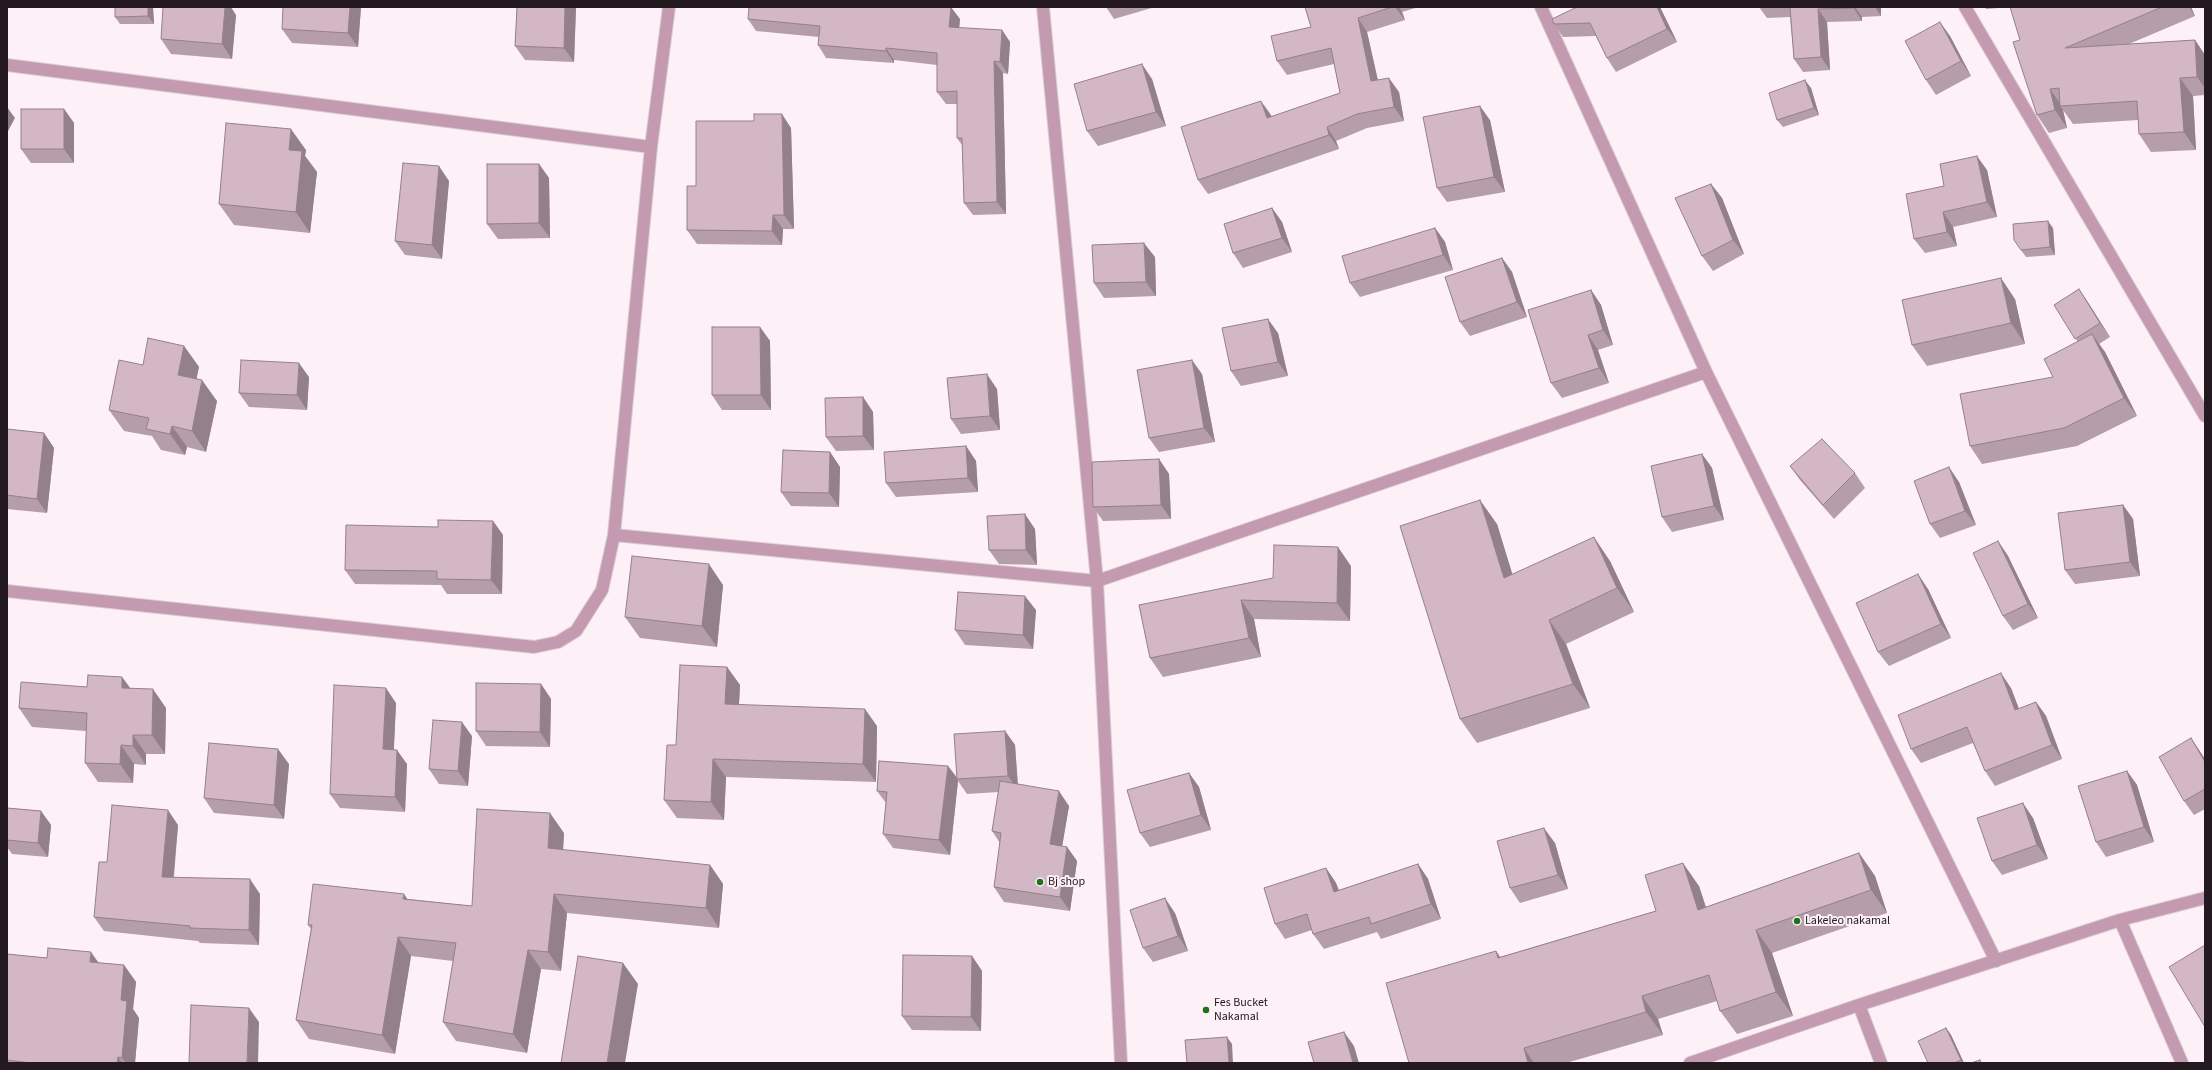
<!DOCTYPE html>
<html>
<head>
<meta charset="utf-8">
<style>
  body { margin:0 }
  #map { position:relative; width:2212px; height:1070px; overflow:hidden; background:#fdf1f7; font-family:"Source Sans 3",sans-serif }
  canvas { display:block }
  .frame { position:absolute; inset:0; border:8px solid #23191e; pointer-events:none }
</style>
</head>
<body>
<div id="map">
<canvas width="2212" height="1070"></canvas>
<div class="frame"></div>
</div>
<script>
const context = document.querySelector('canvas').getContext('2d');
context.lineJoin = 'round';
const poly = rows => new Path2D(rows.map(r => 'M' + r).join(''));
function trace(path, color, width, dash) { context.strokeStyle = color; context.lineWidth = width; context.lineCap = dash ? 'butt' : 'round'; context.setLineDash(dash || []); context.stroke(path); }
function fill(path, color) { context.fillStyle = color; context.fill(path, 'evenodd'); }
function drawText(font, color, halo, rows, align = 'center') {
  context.font = font + ' "Source Sans 3",sans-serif'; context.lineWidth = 4; context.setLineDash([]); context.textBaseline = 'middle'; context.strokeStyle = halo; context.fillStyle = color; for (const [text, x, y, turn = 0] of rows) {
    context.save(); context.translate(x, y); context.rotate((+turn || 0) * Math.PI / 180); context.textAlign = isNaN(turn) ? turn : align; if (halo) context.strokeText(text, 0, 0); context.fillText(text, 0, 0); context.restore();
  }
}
const minor = poly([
  [1043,7,1097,581,1121,1063],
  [1541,7,1706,372,1996,961],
  [1965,7,2205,416],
  [7,65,651,147],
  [614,535,1097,581,1706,372],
  [7,591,534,647,558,642,576,631,602,590,614,535,651,147,669,7],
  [2120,920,2182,1063],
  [1859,1005,1881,1063],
  [1690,1063,1859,1005,2120,920,2205,898]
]);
trace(minor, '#daced4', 14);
trace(minor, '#c49ab0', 12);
fill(poly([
  [153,7,154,24,120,24,115,17],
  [361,7,358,47,292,43,282,29],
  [517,7,576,7,574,62,525,60,515,46],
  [1106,7,1155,7,1114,19],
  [1305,7,1419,7,1402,12,1405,20,1367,32,1378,80,1399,92,1404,121,1367,128,1336,141,1339,149,1208,194,1198,180,1271,115,1271,117,1340,93,1334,64,1287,75,1277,61,1311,27],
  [1577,7,1660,7,1677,42,1616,72,1607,58,1596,36,1563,37,1554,24],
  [1759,7,1881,7,1881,16,1862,17,1862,21,1827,22,1830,70,1803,72,1794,59,1790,17,1767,18],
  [1985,7,2191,7,2195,16,2129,44,2195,40,2205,55,2205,95,2193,96,2196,150,2151,152,2139,134,2138,120,2073,124,2063,110,2067,128,2049,133,2037,115,2020,40,2011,7,1986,9],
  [236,15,232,59,171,54,161,39],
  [748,19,960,19,959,28,1002,30,1010,42,1008,74,1003,73,1006,214,973,215,964,203,962,145,957,138,957,104,946,104,937,92,937,65,894,60,894,63,826,58,818,45,819,37,756,31],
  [1950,36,1971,76,1936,95,1926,80],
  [1152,79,1166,126,1098,146,1087,131],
  [1811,88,1819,115,1783,127,1777,120],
  [64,109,74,123,74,163,31,163,21,149],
  [1490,120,1505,192,1447,202,1437,188],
  [791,128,794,229,783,229,782,245,697,244,687,230,696,186],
  [306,150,305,156,317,172,310,233,234,225,219,204],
  [539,164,549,178,550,238,498,239,487,224],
  [1987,170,1997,217,1953,227,1957,246,1925,253,1914,239,1944,186],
  [449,181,442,259,405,255,395,241],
  [1711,184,1722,198,1744,254,1713,271,1702,256],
  [1272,208,1282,222,1292,252,1243,268,1233,253],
  [1435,228,1445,242,1453,270,1360,297,1350,283],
  [2053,228,2055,255,2026,257,2021,250],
  [1155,257,1156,296,1104,298,1094,283],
  [1502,258,1512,272,1527,317,1470,336,1460,322],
  [2079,289,2089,304,2110,337,2099,344,2105,352,2137,416,2077,446,1982,464,1970,446,2053,377,2078,342,2054,305],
  [1591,290,1601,305,1613,345,1598,350,1609,383,1562,398,1551,383],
  [2015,299,2025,344,1927,366,1912,345],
  [760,327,770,341,771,410,722,410,712,395],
  [1278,333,1288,376,1241,386,1231,371],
  [184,346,199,367,196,379,217,401,206,452,187,447,185,455,161,450,152,436,124,431,109,410,143,365],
  [1202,374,1215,442,1159,452,1149,438],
  [309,377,307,410,249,407,239,393],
  [997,389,1000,430,961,434,951,419],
  [863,397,873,412,874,450,836,451,826,437],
  [7,429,44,433,54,448,47,513,7,509],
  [966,446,976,461,978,492,896,497,886,483],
  [830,452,840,467,839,507,791,506,781,492],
  [1702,454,1712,468,1724,520,1672,532,1662,517],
  [1159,459,1169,474,1171,519,1103,521,1093,507],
  [1790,466,1855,473,1865,488,1834,519,1800,480],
  [1959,482,1976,525,1940,538,1930,524],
  [2123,505,2133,519,2140,576,2075,584,2065,570],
  [493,521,503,535,502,594,447,594,441,585,355,584,345,570,438,527],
  [1497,524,1512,575,1610,561,1634,612,1566,644,1590,708,1477,743,1460,719],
  [1035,529,1037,565,999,564,989,550],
  [1998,541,2008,556,2038,618,2013,630,2003,616],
  [1351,566,1350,621,1254,619,1261,657,1163,677,1150,658,1139,605],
  [723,585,717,647,640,638,625,617],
  [1928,589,1951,638,1889,666,1878,652],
  [1036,610,1033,649,965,645,955,630],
  [727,667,740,685,739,704,877,726,876,782,726,777,724,820,677,818,664,800,676,745],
  [122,677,130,688,166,708,165,754,146,754,146,765,134,764,133,783,98,782,85,763,86,731,32,727,19,708],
  [541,684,551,699,550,747,486,746,476,731],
  [2011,688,2019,709,2036,702,2046,716,2062,759,1995,786,1985,771,1973,743,1921,763,1911,749],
  [396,703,394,749,407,764,405,812,340,808,330,794],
  [1005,731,1015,745,1018,784,1069,806,1062,846,1067,847,1077,861,1070,911,1004,902,994,887,1000,843,992,831,999,792,967,794,958,781,950,855,893,848,883,834,886,803,877,791,948,766,957,778],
  [472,736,468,786,439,784,429,769],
  [2191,738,2205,759,2205,809,2194,815,2184,801],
  [289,764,284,819,214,813,204,798],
  [2127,771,2137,785,2154,842,2106,857,2096,842],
  [1189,773,1199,787,1211,830,1150,847,1140,833],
  [7,808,41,811,51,825,48,857,12,854,7,847],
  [2033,818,2048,859,2002,875,1992,861],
  [178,825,174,877,260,894,259,945,200,943,198,941,104,931,94,917,107,862],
  [564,833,563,850,710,865,723,884,719,928,567,913,561,971,541,969,527,1053,456,1041,443,1022,453,961,411,956,395,1054,309,1039,296,1020,311,929,308,925,408,899,472,906],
  [1555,843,1568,889,1520,903,1510,888],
  [1859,853,1875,876,1887,913,1772,953,1793,1016,1737,1034,1720,1011,1717,1001,1658,1019,1663,1035,1566,1063,1409,1063,1496,951,1500,957,1656,911,1699,886,1706,907],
  [1418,864,1428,879,1441,919,1381,939,1377,932,1324,949,1313,934,1312,930,1285,939,1275,924,1326,868,1336,883,1339,890],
  [1175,913,1188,951,1153,962,1143,948],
  [7,954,124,965,136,982,133,1009,139,1018,135,1063,7,1063],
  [972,956,982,971,981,1031,912,1030,902,1016],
  [1946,1028,1951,1035,1964,1063,1928,1063]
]), '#b59da9');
fill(poly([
  [148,7,153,7,154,24,148,16],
  [225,7,231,7,236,15,232,59,222,44],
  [350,7,361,7,358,47,348,33],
  [565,7,576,7,574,62,564,48],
  [951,7,960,19,958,39,949,27],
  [1395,7,1399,7,1402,12,1405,20],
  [1657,7,1660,7,1677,42,1667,29],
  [1853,7,1855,7,1862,17,1862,21],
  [1875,7,1881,7,1881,16],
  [2189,7,2191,7,2195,16],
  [1818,9,1827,22,1830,70,1821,57],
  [1358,18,1367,32,1381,95,1371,81],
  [1940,22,1950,36,1971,76,1961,61],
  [1002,30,1010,42,1008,74,1000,62],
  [2195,40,2205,55,2205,88,2197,77],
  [886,48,894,60,894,63,886,51],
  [994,61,1003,73,1006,214,997,202],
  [1142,64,1152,79,1166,126,1156,112],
  [1389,78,1399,92,1404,121,1394,107],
  [2180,78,2193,96,2196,150,2184,132],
  [1805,80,1811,88,1819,115,1814,108],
  [2050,89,2062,106,2060,106,2063,110,2067,128,2055,110],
  [1261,101,1271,115,1277,132,1267,118],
  [1480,106,1490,120,1505,192,1494,177],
  [7,107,15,118,7,133],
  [64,109,74,123,74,163,64,149],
  [782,114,791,128,794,229,784,215],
  [1327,127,1336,141,1339,149,1329,135],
  [291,129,306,150,305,156,317,172,310,233,296,212,289,150],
  [1977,156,1987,170,1997,217,1987,202],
  [539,164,549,178,550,238,539,223],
  [439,166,449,181,442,259,432,245],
  [1711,184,1722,198,1744,254,1733,240],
  [1272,208,1282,222,1292,252,1282,238],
  [1943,212,1953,227,1957,246,1947,232],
  [773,215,783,229,782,245,772,231],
  [2048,221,2053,228,2055,255,2050,247],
  [1435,228,1445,242,1453,270,1443,255],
  [1144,243,1155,257,1156,296,1146,282],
  [1502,258,1512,272,1527,317,1517,302],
  [2001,278,2015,299,2025,344,2011,323],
  [2079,289,2089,304,2110,337,2100,323],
  [1591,290,1601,305,1613,345,1603,330],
  [1268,319,1278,333,1288,376,1278,362],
  [760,327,770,341,771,410,761,395],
  [2092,334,2105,352,2137,416,2124,398],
  [1588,335,1598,350,1609,383,1599,368],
  [184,346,199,367,193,396,178,375],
  [1192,360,1202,374,1215,442,1204,428],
  [299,363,309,377,307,410,297,395],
  [987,374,997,389,1000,430,990,416],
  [202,380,217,401,206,452,192,431],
  [863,397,873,412,874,450,863,436],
  [172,426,187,447,185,455,170,434],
  [44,433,54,448,47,513,37,499],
  [966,446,976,461,978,492,968,478],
  [830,452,840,467,839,507,829,493],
  [1702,454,1712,468,1724,520,1714,506],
  [1159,459,1169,474,1171,519,1161,505],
  [1949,467,1959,482,1976,525,1965,511],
  [1480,500,1497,524,1521,602,1504,578],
  [2123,505,2133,519,2140,576,2130,562],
  [1025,514,1035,529,1037,565,1026,550],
  [493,521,503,535,502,594,491,580],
  [1594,537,1610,561,1634,612,1617,588],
  [1998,541,2008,556,2038,618,2028,604],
  [1338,547,1351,566,1350,621,1337,603],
  [709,564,723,585,717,647,702,626],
  [1918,574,1928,589,1951,638,1941,624],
  [1025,596,1036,610,1033,649,1023,635],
  [1241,600,1254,619,1261,657,1249,638],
  [1549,620,1566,644,1590,708,1573,684],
  [727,667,740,685,738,722,725,704],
  [2001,673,2011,688,2025,725,2015,710],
  [122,677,136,696,122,688],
  [541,684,551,699,550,747,540,732],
  [386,688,396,703,393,763,383,749],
  [153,689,166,708,165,754,152,735],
  [2036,702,2046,716,2062,759,2052,745],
  [865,709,877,726,876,782,863,764],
  [462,722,472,736,468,786,458,771],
  [1005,731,1015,745,1018,790,1008,776],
  [133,735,146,754,146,765,133,746],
  [2191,738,2205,759,2205,762],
  [121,745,134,764,133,783,120,764],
  [278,749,289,764,284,819,274,805],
  [397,750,407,764,405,812,395,797],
  [713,759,726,777,724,820,711,802],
  [948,766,958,779,957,779,958,781,950,855,939,840],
  [2127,771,2137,785,2154,842,2144,827],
  [1189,773,1199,787,1211,830,1201,815],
  [1059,791,1069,806,1060,859,1050,844],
  [2023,803,2033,818,2048,859,2037,845],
  [168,810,178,825,172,891,162,877],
  [41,811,51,825,48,857,38,843],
  [550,813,564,833,562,868,548,848],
  [1544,828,1555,843,1568,889,1558,875],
  [1067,847,1077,861,1070,911,1060,897],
  [1859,853,1875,876,1887,913,1871,890],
  [1683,863,1699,886,1714,933,1698,910],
  [1418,864,1428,879,1441,919,1431,904],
  [710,865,723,884,719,928,706,908],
  [1326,868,1336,883,1344,906,1334,892],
  [250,879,260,894,259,945,249,930],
  [404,894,417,913,403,899],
  [554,894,567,913,561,971,548,952],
  [1165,898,1175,913,1188,951,1178,936],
  [1756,930,1772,953,1793,1016,1776,992],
  [398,937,411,956,395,1054,382,1035],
  [528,950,541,969,527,1053,513,1034],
  [1496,951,1512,975,1498,958],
  [91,952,103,969,90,962],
  [972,956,982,971,981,1031,971,1017],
  [623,963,638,984,625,1063,607,1063],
  [124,965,136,982,133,1009,139,1018,135,1063,126,1063,122,1058,121,1000],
  [1642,996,1658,1019,1663,1035,1646,1012],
  [249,1008,259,1022,258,1063,247,1063],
  [1946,1028,1951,1035,1964,1063,1963,1063,1961,1060],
  [1344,1032,1354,1046,1359,1063,1353,1063],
  [1227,1037,1232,1044,1233,1063,1229,1063],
  [1524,1048,1534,1063,1528,1063],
  [118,1057,122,1063,117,1063]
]), '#94808a');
const building = poly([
  [115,7,148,7,148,16,115,17,115,7],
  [163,7,225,7,222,44,161,39,163,7],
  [283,7,350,7,348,33,282,29,283,7],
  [517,7,565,7,564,48,515,46,517,7],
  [749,7,951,7,949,27,1002,30,1000,62,994,61,997,202,964,203,962,138,957,138,957,91,937,92,937,53,886,48,886,51,818,45,820,26,748,19,749,7],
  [1305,7,1392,7,1358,18,1371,81,1389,78,1394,107,1357,114,1327,127,1329,135,1198,180,1181,127,1261,101,1267,118,1340,93,1331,48,1277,61,1271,36,1311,27,1305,7],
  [1577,7,1657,7,1667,29,1607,58,1590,23,1554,24,1552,19,1577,7],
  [1790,7,1853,7,1853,8,1818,9,1821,57,1794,59,1790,7],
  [2010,7,2162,7,2065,48,2195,40,2197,77,2180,78,2184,132,2139,134,2137,101,2060,106,2059,88,2050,89,2055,110,2037,115,2013,42,2020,40,2010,7],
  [1940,22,1961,61,1926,80,1905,41,1940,22],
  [1142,64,1156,112,1087,131,1074,84,1142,64],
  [1805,80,1814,108,1777,120,1769,93,1805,80],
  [1480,106,1494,177,1437,188,1423,117,1480,106],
  [21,109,64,109,64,149,21,149,21,109],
  [754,114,782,114,784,215,773,215,772,231,687,230,687,186,696,186,696,121,754,121,754,114],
  [226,123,291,129,289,150,302,151,296,212,219,204,226,123],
  [1977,156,1987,202,1943,212,1947,232,1914,239,1906,194,1944,186,1940,164,1977,156],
  [403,163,439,166,432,245,395,241,403,163],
  [487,164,539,164,539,223,487,224,487,164],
  [1711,184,1733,240,1702,256,1675,198,1711,184],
  [1272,208,1282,238,1233,253,1224,224,1272,208],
  [2048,221,2050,247,2021,250,2014,240,2013,224,2048,221],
  [1435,228,1443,255,1350,283,1342,256,1435,228],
  [1144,243,1146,282,1094,283,1092,245,1144,243],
  [1502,258,1517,302,1460,322,1445,277,1502,258],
  [2001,278,2011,323,1912,345,1902,300,2001,278],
  [2079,289,2100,323,2075,339,2054,305,2079,289],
  [1591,290,1603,330,1588,335,1599,368,1551,383,1528,310,1591,290],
  [1268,319,1278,362,1231,371,1222,328,1268,319],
  [712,327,760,327,761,395,712,395,712,327],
  [2092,334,2124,398,2064,428,1970,446,1960,394,2053,377,2044,359,2092,334],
  [148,338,184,346,178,375,202,380,192,431,172,426,170,434,146,429,149,418,109,410,119,360,143,365,148,338],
  [241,360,299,363,297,395,239,393,241,360],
  [1192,360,1204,428,1149,438,1137,370,1192,360],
  [987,374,990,416,951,419,947,378,987,374],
  [863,397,863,436,826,437,825,398,863,397],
  [7,429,44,433,37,499,7,495,7,429],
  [1822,439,1855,473,1823,505,1790,466,1822,439],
  [966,446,968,478,886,483,884,452,966,446],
  [783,450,830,452,829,493,781,492,783,450],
  [1702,454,1714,506,1662,517,1651,466,1702,454],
  [1159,459,1161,505,1093,507,1092,462,1159,459],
  [1949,467,1965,511,1930,524,1914,481,1949,467],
  [1480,500,1504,578,1594,537,1617,588,1549,620,1573,684,1460,719,1400,526,1480,500],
  [2123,505,2130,562,2065,570,2058,513,2123,505],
  [1025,514,1026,550,989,550,987,516,1025,514],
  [438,520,493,521,491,580,437,579,437,571,345,570,346,525,438,527,438,520],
  [1998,541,2028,604,2003,616,1973,553,1998,541],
  [1274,545,1338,547,1337,603,1241,600,1249,638,1150,658,1139,605,1273,578,1274,545],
  [632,556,709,564,702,626,625,617,632,556],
  [1918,574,1941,624,1878,652,1856,603,1918,574],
  [958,592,1025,596,1023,635,955,630,958,592],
  [680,665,727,667,725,704,865,709,863,764,713,759,711,802,664,800,667,745,676,745,680,665],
  [2001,673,2015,710,2036,702,2052,745,1985,771,1967,727,1911,749,1898,715,2001,673],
  [88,675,122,677,122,688,153,689,152,735,133,735,133,746,121,745,120,764,85,763,87,713,19,708,21,682,87,687,88,675],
  [476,683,541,684,540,732,476,731,476,683],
  [334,685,386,688,383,749,397,750,395,797,330,794,334,685],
  [433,720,462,722,458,771,429,769,433,720],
  [1005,731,1008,776,957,779,954,734,1005,731],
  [2191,738,2205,762,2205,789,2184,801,2159,757,2191,738],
  [209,743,278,749,274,805,204,798,209,743],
  [879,761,948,766,939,840,883,834,887,792,877,791,879,761],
  [2127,771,2144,827,2096,842,2078,786,2127,771],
  [1189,773,1201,815,1140,833,1127,790,1189,773],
  [1000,781,1059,791,1050,844,1067,847,1060,897,994,887,1001,833,992,831,1000,781],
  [2023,803,2037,845,1992,861,1977,818,2023,803],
  [112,805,168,810,162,877,250,879,249,930,190,928,190,926,94,917,99,862,107,862,112,805],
  [7,808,41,811,38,843,7,840,7,808],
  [477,809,550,813,548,848,710,865,706,908,554,894,548,952,528,950,513,1034,443,1022,456,943,398,937,382,1035,296,1020,312,925,308,925,313,884,404,894,403,899,472,906,477,809],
  [1544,828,1558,875,1510,888,1497,841,1544,828],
  [1859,853,1871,890,1756,930,1776,992,1720,1011,1709,975,1642,996,1646,1012,1524,1048,1528,1063,1409,1063,1386,983,1496,951,1498,958,1656,911,1645,875,1683,863,1698,910,1859,853],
  [1418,864,1431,904,1371,924,1369,917,1313,934,1307,914,1275,924,1264,888,1326,868,1334,892,1418,864],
  [1165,898,1178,936,1143,948,1130,910,1165,898],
  [2205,945,2205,1027,2169,967,2205,945],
  [48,948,91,952,90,962,124,965,121,1000,127,1001,122,1058,118,1057,117,1063,31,1063,7,1060,7,954,47,958,48,948],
  [903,955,972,956,971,1017,902,1016,903,955],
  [578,956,623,963,607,1063,561,1063,578,956],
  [191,1005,249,1008,247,1063,189,1063,191,1005],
  [1946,1028,1961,1060,1954,1063,1928,1063,1918,1041,1946,1028],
  [1344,1032,1353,1063,1314,1063,1308,1042,1344,1032],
  [1227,1037,1229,1063,1187,1063,1185,1040,1227,1037],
  [1980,1060,1981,1063,1971,1063,1980,1060]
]);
fill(building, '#d3b7c5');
trace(building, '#94808a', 1);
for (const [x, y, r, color] of [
  [1040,882,4,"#1f711a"],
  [1797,921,4,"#1f711a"],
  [1206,1010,4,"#1f711a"]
]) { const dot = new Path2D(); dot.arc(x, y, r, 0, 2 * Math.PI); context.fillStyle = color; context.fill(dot); trace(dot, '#fdf1f7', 1.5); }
drawText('12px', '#23191e', '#fdf1f7', [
  ["Bj shop",1048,882],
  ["Lakeleo nakamal",1805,921],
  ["Fes Bucket",1214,1003],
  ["Nakamal",1214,1017]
], 'left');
</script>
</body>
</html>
